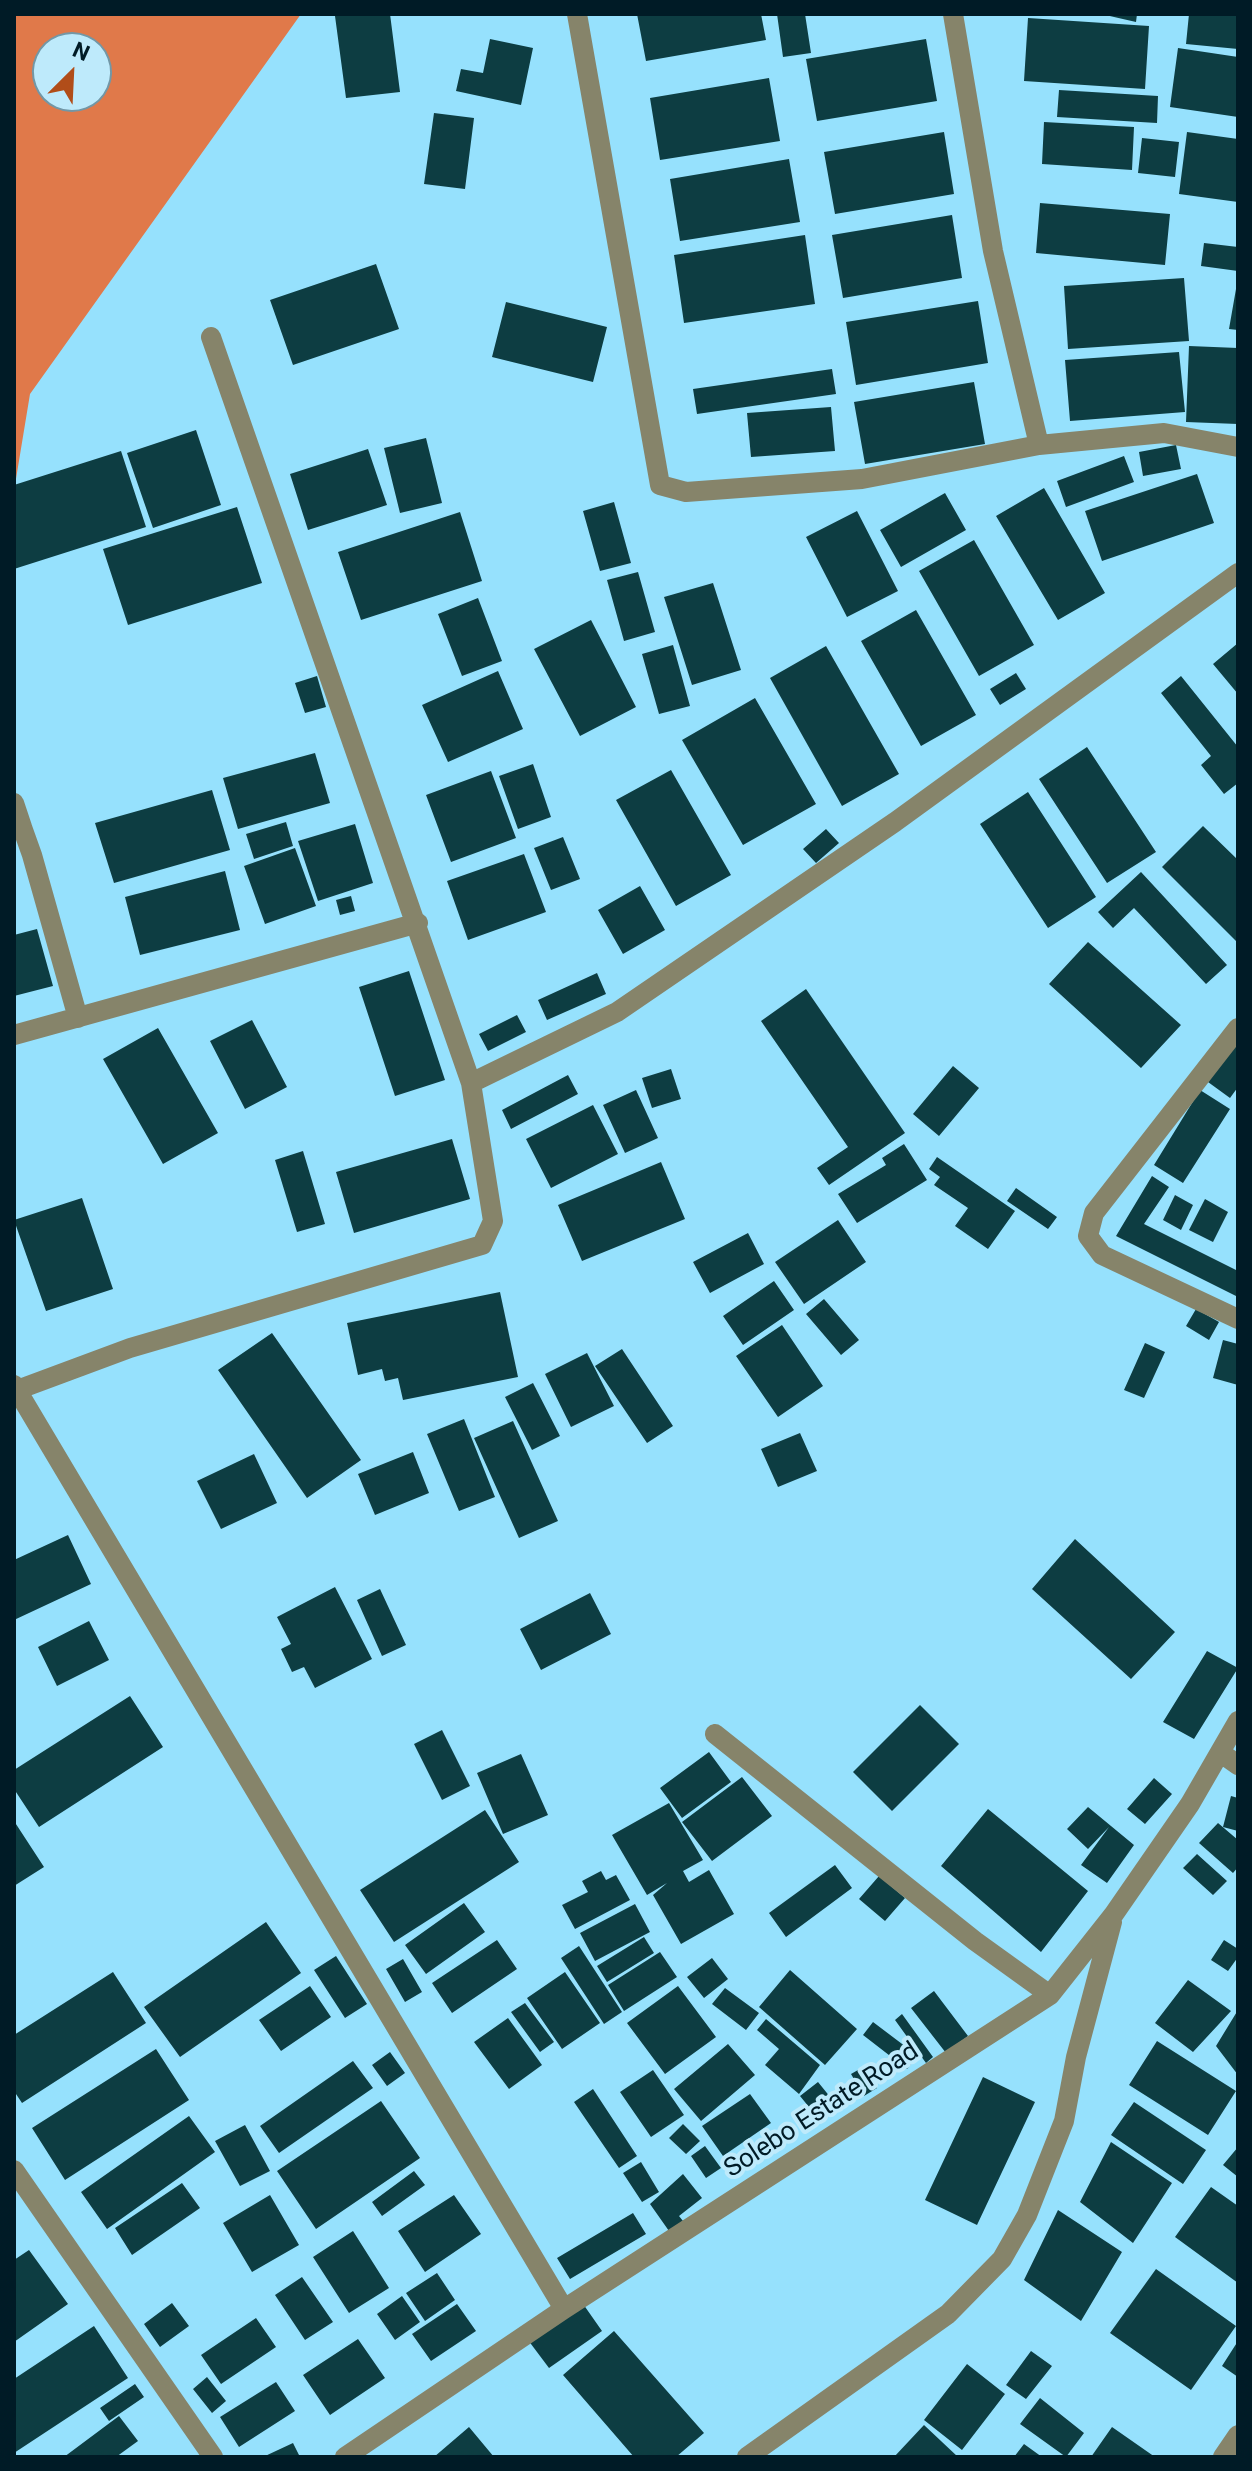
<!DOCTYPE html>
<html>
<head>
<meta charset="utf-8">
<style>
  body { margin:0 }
  #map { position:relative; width:1252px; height:2471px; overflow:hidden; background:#96e1fd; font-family:Roboto,sans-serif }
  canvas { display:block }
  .frame { position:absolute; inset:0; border:16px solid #001b26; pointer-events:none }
  .north { position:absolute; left:32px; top:32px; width:80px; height:80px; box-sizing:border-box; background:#beeafb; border:2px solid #7297a6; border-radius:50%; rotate:24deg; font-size:22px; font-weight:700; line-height:32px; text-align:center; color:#001b26 }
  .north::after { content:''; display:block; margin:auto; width:28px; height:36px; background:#b14d19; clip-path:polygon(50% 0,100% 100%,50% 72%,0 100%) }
</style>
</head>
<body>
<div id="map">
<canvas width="1252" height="2471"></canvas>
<div class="frame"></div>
<div class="north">N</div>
</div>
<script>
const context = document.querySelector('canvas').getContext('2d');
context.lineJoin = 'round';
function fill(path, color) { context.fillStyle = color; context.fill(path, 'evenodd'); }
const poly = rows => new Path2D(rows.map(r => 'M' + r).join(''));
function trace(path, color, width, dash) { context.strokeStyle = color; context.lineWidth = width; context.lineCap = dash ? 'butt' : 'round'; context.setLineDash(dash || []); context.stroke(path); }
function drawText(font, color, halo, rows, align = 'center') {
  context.font = font + ' Roboto,sans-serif'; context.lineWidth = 8; context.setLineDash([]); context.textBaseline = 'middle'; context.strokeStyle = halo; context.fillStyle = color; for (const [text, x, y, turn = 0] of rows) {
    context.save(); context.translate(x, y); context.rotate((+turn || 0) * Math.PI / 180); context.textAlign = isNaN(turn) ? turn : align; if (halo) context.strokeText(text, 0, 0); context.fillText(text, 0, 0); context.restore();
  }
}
fill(poly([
  [14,14,301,14,30,394,14,491],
  [48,48,96,48,96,96,48,96]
]), '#e0794a');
fill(poly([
  [351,14,390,14,400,92,346,98,335,16],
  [637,14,761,14,766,40,646,61],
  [777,14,805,14,811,53,783,57],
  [1101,14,1137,14,1136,22],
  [1189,14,1238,14,1238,49,1186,44],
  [1028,18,1149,26,1145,89,1024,81],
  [490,39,533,48,521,105,456,91,461,69,483,73],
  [926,39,937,101,817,121,806,59],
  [1178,48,1238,57,1238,117,1170,107],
  [769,78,780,141,660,160,650,98],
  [1059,90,1158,96,1157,123,1057,117],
  [434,113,474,118,465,189,424,184],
  [1044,122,1134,127,1132,170,1042,164],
  [944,132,954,194,835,214,824,152],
  [1187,132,1238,139,1238,202,1179,194],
  [1142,138,1179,142,1175,177,1138,173],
  [789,159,800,222,680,241,670,179],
  [1040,203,1170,214,1165,265,1036,253],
  [952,215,962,278,843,298,832,235],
  [805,235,815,304,684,323,674,255],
  [1204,243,1238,247,1238,271,1201,266],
  [376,264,399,329,293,365,270,300],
  [1184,278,1189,341,1068,349,1064,286],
  [1236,289,1238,289,1238,330,1229,329],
  [978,301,988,363,856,385,846,322],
  [506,302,607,327,593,382,492,357],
  [1189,346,1238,348,1238,424,1186,422],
  [1179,352,1185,412,1070,421,1065,360],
  [832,369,836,394,697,414,693,389],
  [974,382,985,444,865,464,854,402],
  [831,407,835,451,751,457,747,413],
  [196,430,221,505,153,528,127,453],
  [426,438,442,503,400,513,384,448],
  [1176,445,1181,469,1143,476,1139,452],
  [368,449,387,505,308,530,290,474],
  [121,451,146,527,14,569,14,485],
  [1124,456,1134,482,1066,507,1057,481],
  [1197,474,1214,523,1102,561,1085,511],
  [1044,488,1105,593,1058,620,996,516],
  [945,493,966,530,901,567,880,530],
  [614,502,631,563,600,571,583,511],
  [237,507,262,583,128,625,103,549],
  [857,511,898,591,847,617,806,537],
  [460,512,482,581,361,620,338,552],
  [974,540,1034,645,979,676,919,571],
  [638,572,655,632,624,641,607,580],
  [713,583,741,670,692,685,664,597],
  [478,598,502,661,462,676,438,614],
  [916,610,976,715,921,746,861,641],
  [591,620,636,707,580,736,534,649],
  [1238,643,1238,694,1213,664],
  [673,645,690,706,659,714,642,654],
  [826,646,899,774,842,806,770,678],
  [498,671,523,729,448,762,422,705],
  [1016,673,1026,689,1000,705,990,689],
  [317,676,326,707,305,713,295,683],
  [1181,676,1238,747,1238,783,1224,794,1201,765,1211,756,1161,693],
  [755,698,816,804,743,845,682,740],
  [1087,747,1156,852,1107,883,1039,779],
  [315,753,330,803,238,829,223,778],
  [533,764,551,817,518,829,499,776],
  [671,770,731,875,676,906,616,800],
  [491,771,516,838,451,862,426,795],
  [212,790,230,850,114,883,95,823],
  [1028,792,1096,897,1048,928,980,824],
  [286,822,293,846,254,859,246,834],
  [355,824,373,883,318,901,298,841],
  [1203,826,1238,860,1238,943,1162,867],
  [826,829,839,843,816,863,803,849],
  [563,837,580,879,551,890,534,848],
  [295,848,316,906,265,924,244,866],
  [524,854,546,912,468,940,447,881],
  [225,871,240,930,140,955,125,897],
  [1141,872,1227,965,1206,984,1134,908,1113,928,1098,912],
  [640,886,665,930,623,954,598,910],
  [351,896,355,911,340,915,336,900],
  [37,929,53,986,14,996,14,935],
  [1088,942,1181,1025,1141,1068,1049,984],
  [409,971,445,1080,395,1096,359,987],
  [597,973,606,994,547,1020,538,1000],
  [806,989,905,1133,829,1185,817,1168,848,1147,761,1021],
  [517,1015,526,1032,488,1051,479,1034],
  [252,1020,287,1087,245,1109,210,1041],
  [158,1028,218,1133,163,1164,103,1059],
  [1238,1041,1238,1087,1230,1098,1208,1082],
  [953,1066,979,1088,939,1136,913,1114],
  [671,1069,681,1099,652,1108,642,1078],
  [568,1075,578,1094,511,1129,502,1110],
  [636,1090,658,1138,625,1153,603,1105],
  [1200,1090,1230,1109,1183,1183,1154,1165],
  [593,1105,618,1154,551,1188,526,1139],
  [452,1139,470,1199,354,1233,336,1172],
  [904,1144,927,1180,857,1223,838,1194,886,1165,882,1158],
  [303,1151,325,1224,297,1232,275,1160],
  [937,1157,1015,1211,988,1249,955,1226,968,1208,934,1185,940,1177,929,1169],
  [661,1162,685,1219,582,1261,558,1205],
  [1152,1176,1169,1187,1144,1224,1238,1271,1238,1297,1116,1236],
  [1016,1188,1057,1217,1048,1229,1007,1201],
  [1175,1195,1193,1205,1181,1230,1163,1220],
  [82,1198,113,1289,46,1311,14,1220],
  [1205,1199,1228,1212,1213,1242,1189,1230],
  [838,1220,866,1262,804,1304,775,1262],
  [748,1233,764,1264,710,1293,693,1262],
  [774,1281,794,1310,743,1345,723,1316],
  [500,1292,518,1377,403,1400,398,1378,385,1381,382,1369,358,1375,347,1323],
  [824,1299,859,1340,841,1355,806,1314],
  [1196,1309,1219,1322,1209,1340,1186,1326],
  [782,1325,823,1386,778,1417,736,1356],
  [272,1333,361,1460,307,1498,218,1370],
  [1223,1340,1238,1344,1238,1385,1213,1378],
  [1145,1343,1165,1352,1144,1398,1124,1390],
  [622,1349,673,1426,647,1443,595,1366],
  [587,1353,614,1406,571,1427,545,1374],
  [533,1383,560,1436,532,1450,505,1397],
  [464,1419,495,1497,459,1511,427,1434],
  [513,1421,558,1521,519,1538,474,1438],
  [800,1433,817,1471,778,1487,761,1449],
  [413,1452,429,1493,375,1515,358,1474],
  [254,1454,277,1503,221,1529,197,1481],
  [68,1535,91,1584,14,1620,14,1560],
  [1075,1539,1175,1632,1131,1679,1032,1589],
  [335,1587,372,1659,315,1688,304,1667,292,1672,281,1649,291,1644,277,1617],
  [380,1589,406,1645,382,1656,357,1600],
  [590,1593,611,1634,541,1670,520,1629],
  [89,1621,109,1660,57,1686,38,1647],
  [1207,1651,1238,1668,1194,1739,1163,1722],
  [130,1696,163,1747,39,1827,14,1789,14,1770],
  [920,1705,959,1744,892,1811,853,1772],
  [442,1730,470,1786,442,1800,414,1744],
  [709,1752,731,1782,682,1818,660,1788],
  [521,1754,548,1815,503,1834,477,1773],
  [742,1777,772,1816,712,1861,682,1822],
  [1154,1778,1172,1794,1145,1824,1127,1809],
  [1231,1796,1238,1798,1238,1831,1223,1827],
  [669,1803,703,1860,683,1871,689,1882,709,1870,734,1914,681,1944,653,1895,667,1883,647,1895,612,1835],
  [1088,1807,1134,1845,1107,1883,1081,1865,1109,1827,1088,1849,1067,1829],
  [988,1809,1088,1891,1041,1952,941,1866],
  [485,1810,519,1862,394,1942,360,1890],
  [14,1821,44,1867,14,1886],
  [1218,1823,1238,1840,1238,1867,1233,1873,1199,1843],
  [1197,1854,1227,1881,1213,1895,1183,1868],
  [835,1865,852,1888,786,1937,769,1913],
  [601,1871,606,1880,616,1875,630,1900,575,1929,562,1905,588,1892,582,1881],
  [879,1876,905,1898,885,1921,859,1899],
  [464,1903,485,1932,426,1974,405,1945],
  [635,1904,650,1932,595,1961,580,1933],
  [266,1922,301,1973,180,2057,144,2007],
  [644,1937,654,1953,607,1982,597,1966],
  [497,1940,517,1969,452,2013,432,1983],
  [1224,1940,1238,1949,1238,1957,1228,1971,1211,1960],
  [579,1946,622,2012,604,2024,561,1958],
  [660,1952,677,1977,624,2011,608,1985],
  [336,1956,367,2004,345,2018,314,1970],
  [712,1958,728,1979,704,1998,687,1977],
  [403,1959,422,1992,405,2002,386,1969],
  [790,1970,857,2029,825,2065,759,2007],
  [113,1972,146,2023,22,2103,14,2091,14,2035],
  [565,1972,600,2023,562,2049,527,1998],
  [1188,1980,1231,2011,1193,2052,1155,2023],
  [310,1986,331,2017,281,2051,259,2020],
  [678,1986,716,2037,665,2074,627,2023],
  [725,1988,759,2013,746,2030,712,2004],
  [934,1991,968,2036,946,2053,911,2008],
  [525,2003,554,2042,540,2052,511,2012],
  [1238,2010,1238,2075,1216,2046],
  [902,2014,933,2057,926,2063,895,2020],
  [508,2018,542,2065,509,2089,474,2042],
  [766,2019,820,2065,799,2094,765,2065,779,2049,757,2030],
  [873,2022,918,2056,907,2069,863,2035],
  [1157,2041,1236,2091,1208,2135,1129,2085],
  [728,2044,755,2075,701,2121,674,2089],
  [156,2049,189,2100,65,2180,32,2128],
  [390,2052,405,2073,387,2086,372,2065],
  [353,2061,373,2088,279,2153,260,2126],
  [865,2066,877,2088,864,2096,851,2074],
  [653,2070,684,2115,651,2137,620,2092],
  [983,2077,1035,2102,977,2225,925,2200],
  [818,2082,835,2103,818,2118,800,2096],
  [593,2089,637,2156,619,2168,574,2102],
  [750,2094,771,2123,723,2156,702,2126],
  [381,2101,420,2158,316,2229,277,2171],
  [1134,2102,1206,2150,1183,2184,1111,2135],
  [189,2116,215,2152,107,2229,81,2192],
  [683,2124,700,2141,686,2154,669,2138],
  [245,2125,270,2171,240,2186,215,2141],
  [1111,2142,1172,2183,1133,2243,1080,2202],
  [705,2146,721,2168,706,2178,691,2156],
  [1238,2147,1238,2177,1223,2165],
  [641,2162,659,2192,642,2202,623,2173],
  [414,2171,425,2185,382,2216,372,2202],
  [683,2174,702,2198,679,2216,683,2221,669,2231,650,2204],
  [182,2183,200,2208,132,2255,115,2228],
  [1211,2187,1238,2206,1238,2283,1175,2237],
  [270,2195,299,2245,252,2272,223,2223],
  [454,2195,481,2234,425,2272,398,2231],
  [1058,2210,1122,2252,1081,2321,1024,2280],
  [633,2213,646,2234,570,2279,557,2258],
  [353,2231,389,2288,349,2313,313,2257],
  [29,2250,68,2304,14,2342,14,2260],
  [1156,2269,1236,2326,1191,2390,1110,2333],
  [437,2273,455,2300,425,2321,406,2293],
  [302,2277,333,2322,305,2340,275,2295],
  [402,2296,420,2322,395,2340,377,2314],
  [581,2301,602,2331,549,2368,528,2340],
  [172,2303,189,2326,160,2347,144,2324],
  [457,2304,476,2331,431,2361,412,2334],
  [256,2318,276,2347,221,2384,201,2355],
  [94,2326,128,2378,14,2453,14,2379],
  [614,2331,704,2433,676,2457,634,2457,563,2375],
  [358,2339,385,2378,330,2415,303,2375],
  [1238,2341,1238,2377,1222,2366],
  [1031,2351,1052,2366,1026,2399,1006,2385],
  [967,2364,1005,2394,962,2450,924,2420],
  [207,2377,226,2401,212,2413,193,2389],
  [276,2382,295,2411,239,2447,220,2417],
  [135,2384,144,2397,109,2421,100,2408],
  [1040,2398,1084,2433,1066,2457,1020,2424],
  [119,2416,138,2441,116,2457,64,2457],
  [924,2425,958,2457,894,2457],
  [469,2427,494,2457,434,2457],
  [1112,2427,1155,2457,1091,2457],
  [293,2443,300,2457,263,2457],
  [1024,2444,1042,2457,1014,2457]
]), '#0d3d42');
trace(poly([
  [577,14,660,485,686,492,862,479,1039,445,1164,433,1238,447],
  [953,14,993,251,1039,445],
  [14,803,22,827],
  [14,829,22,827,32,855,78,1018],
  [1238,1028,1094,1213,1088,1236,1102,1255,1238,1319],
  [14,1035,418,923],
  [471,1083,617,1012,895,822,1238,573],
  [14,1385,564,2309],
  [17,1390,130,1348,482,1245,493,1221,471,1083,211,337],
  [715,1734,975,1941,1050,1995],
  [1221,1753,1238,1765],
  [14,2170,213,2457],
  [345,2457,564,2309,1050,1995,1114,1914,1190,1804,1238,1721],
  [747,2457,948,2314,1002,2259,1027,2215,1064,2121,1076,2057,1112,1922],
  [1223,2457,1238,2435]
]), '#86846a', 20);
drawText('26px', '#001b26', '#beeafb', [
  ["Solebo Estate Road",822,2111,-33]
]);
</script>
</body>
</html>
